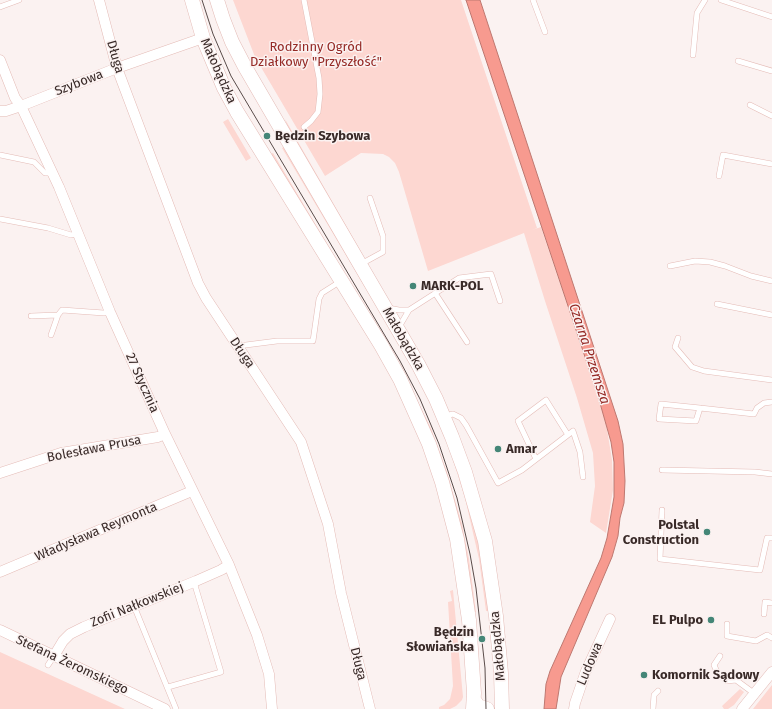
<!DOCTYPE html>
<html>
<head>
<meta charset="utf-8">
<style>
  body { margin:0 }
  canvas { display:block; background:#fbf2f1 }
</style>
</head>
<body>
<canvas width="772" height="709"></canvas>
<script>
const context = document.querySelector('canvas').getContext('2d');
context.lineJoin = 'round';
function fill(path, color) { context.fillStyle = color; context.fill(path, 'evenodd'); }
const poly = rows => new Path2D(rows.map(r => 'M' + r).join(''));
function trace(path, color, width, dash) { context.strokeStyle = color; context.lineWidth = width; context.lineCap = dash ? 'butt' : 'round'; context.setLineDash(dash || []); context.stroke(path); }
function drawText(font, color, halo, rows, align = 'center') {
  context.font = font + ' "Fira Sans",sans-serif'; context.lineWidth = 3; context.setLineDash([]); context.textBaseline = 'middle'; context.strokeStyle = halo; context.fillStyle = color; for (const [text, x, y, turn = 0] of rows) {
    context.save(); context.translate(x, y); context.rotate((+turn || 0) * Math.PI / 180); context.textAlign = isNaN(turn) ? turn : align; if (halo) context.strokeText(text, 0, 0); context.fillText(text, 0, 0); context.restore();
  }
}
fill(poly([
  [233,0,461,0,537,228,532,230,541,227,605,417,612,460,613,490,606,533,590,522,595,486,593,453,577,398,545,301,524,233,428,271,399,172,395,163,389,157,383,154,361,153,325,176,255,57],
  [228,119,251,158,246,161,223,122],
  [285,119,364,257,362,258,291,137],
  [285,146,404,347,446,435,478,539,489,611,486,611,479,559,465,498,448,444,431,403,406,356,282,148],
  [273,153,400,366,431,428,447,472,462,524,469,559,476,612,473,613,444,472,271,154],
  [453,590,463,697,462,700,456,706,450,709,439,709,439,707,444,705,450,699,453,686,448,602,452,601,450,591],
  [0,652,92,694,125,709,0,709],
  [772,685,772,709,753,709],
  [740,689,744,692,734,705,728,709,724,709,722,706]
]), '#fdd7d1');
const water = poly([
  [466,0,480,0,618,421,623,444,625,481,624,503,620,518,618,536,612,557,561,677,556,709,544,709,546,684,550,671,601,558,607,538,614,497,614,462,611,442,598,396,466,0]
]);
fill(water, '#f79a8f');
trace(water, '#be7870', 1);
const lane = poly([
  [533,0,545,32],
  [721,0,772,17],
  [0,7,19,0],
  [693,55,697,13,705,0],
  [738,61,772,71],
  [750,105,772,116],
  [304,127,311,121,318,112,320,94,319,78,304,0],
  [0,155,34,162,45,173,52,173],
  [719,176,723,155,772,164],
  [0,219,48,228,71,235,77,234],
  [361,264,383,252,383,236,370,198],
  [670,266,695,261,710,262,725,266,751,276,772,281],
  [435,293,467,342],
  [717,304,772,315],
  [388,308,399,310,409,310],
  [31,316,58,315,62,310,104,313,110,312],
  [399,327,409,310,459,278,491,274,500,301],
  [51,335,58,315],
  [678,338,675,347,692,367,704,371,772,380],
  [238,346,277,341,313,341,319,299,322,293,341,281],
  [700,408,696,421,659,419,661,404,700,408,754,414,757,408,764,403,772,402],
  [445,416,453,414,461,418,466,425,498,483,522,470,573,431,580,452,583,477],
  [536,459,518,421,546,400,568,435],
  [662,470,755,472,772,474],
  [662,510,660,559,760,570,767,538,772,538],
  [134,606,176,709],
  [764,614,765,602,772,603],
  [727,624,727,636,756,641,767,635,772,638],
  [720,656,714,665,717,672,727,681,736,680,755,694],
  [48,665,54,656],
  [168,687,221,672,194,582],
  [653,709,654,695,658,691]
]);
const street = poly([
  [99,0,117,68,198,283,206,298,301,442,328,524,341,593,370,709],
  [0,60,15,98,21,106,59,187,110,312,165,434,229,565,257,635,269,674,272,709],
  [0,111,6,111,21,106,117,68,203,38],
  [0,473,61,453,158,437,165,434],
  [0,572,192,491],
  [0,630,165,709],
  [54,656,63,641,70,634,84,627,196,581,221,570,229,565],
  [574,709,575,703,586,671,610,619],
  [742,709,772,672]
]);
const secondary = poly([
  [192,0,203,38,224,88,237,112,381,345,400,379,429,444,442,482,457,539,469,620,474,693,473,709],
  [217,0,223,19,232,42,245,67,418,364,436,399,452,437,465,472,485,541,496,616,501,673,502,709],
  [474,700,478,706,487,709]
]);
trace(lane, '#e4bbb6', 6);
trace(street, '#e4bbb6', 11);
trace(secondary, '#e4bbb6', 15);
trace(lane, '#fff', 5);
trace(street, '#fff', 10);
trace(secondary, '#fff', 14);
trace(poly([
  [202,0,213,34,231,76,400,361,420,399,439,444,457,498,470,554,476,588,485,668,486,709]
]), '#5a4c4a', 1);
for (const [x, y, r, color] of [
  [267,136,4,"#448677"],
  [413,286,4,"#448677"],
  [498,449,4,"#448677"],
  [707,532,4,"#448677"],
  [711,620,4,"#448677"],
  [482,639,4,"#448677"],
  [644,675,4,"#448677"]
]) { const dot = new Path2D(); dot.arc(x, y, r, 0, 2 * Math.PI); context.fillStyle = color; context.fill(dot); trace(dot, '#fbf2f1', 1.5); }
drawText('13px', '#952a26', '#fbf2f1', [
  ["Rodzinny Ogród",316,47],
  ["Działkowy \"Przyszłość\"",316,62]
]);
drawText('13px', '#392a28', '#fbf2f1', [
  ["Długa",115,57,74],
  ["Małobądzka",218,71,66],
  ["Szybowa",79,83,-21],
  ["Małobądzka",403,339,60],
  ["Długa",242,353,56],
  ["27 Stycznia",142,383,66],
  ["Bolesława Prusa",94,449,-11],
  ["Władysława Reymonta",96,532,-23],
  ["Zofii Nałkowskiej",137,605,-22],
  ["Małobądzka",498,646,-95],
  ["Długa",358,664,76],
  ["Ludowa",590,664,-67],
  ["Stefana Żeromskiego",72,665,25]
]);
drawText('bold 13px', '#392a28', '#fbf2f1', [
  ["Będzin Szybowa",275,136],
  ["MARK-POL",421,286],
  ["Amar",506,449],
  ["Polstal",699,525,"right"],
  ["Construction",699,540,"right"],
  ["EL Pulpo",703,620,"right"],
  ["Będzin",474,632,"right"],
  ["Słowiańska",474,647,"right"],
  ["Komornik Sądowy",652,675]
], 'left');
drawText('italic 14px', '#952a26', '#fbf2f1', [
  ["Czarna Przemsza",589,354,72]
]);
</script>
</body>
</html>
